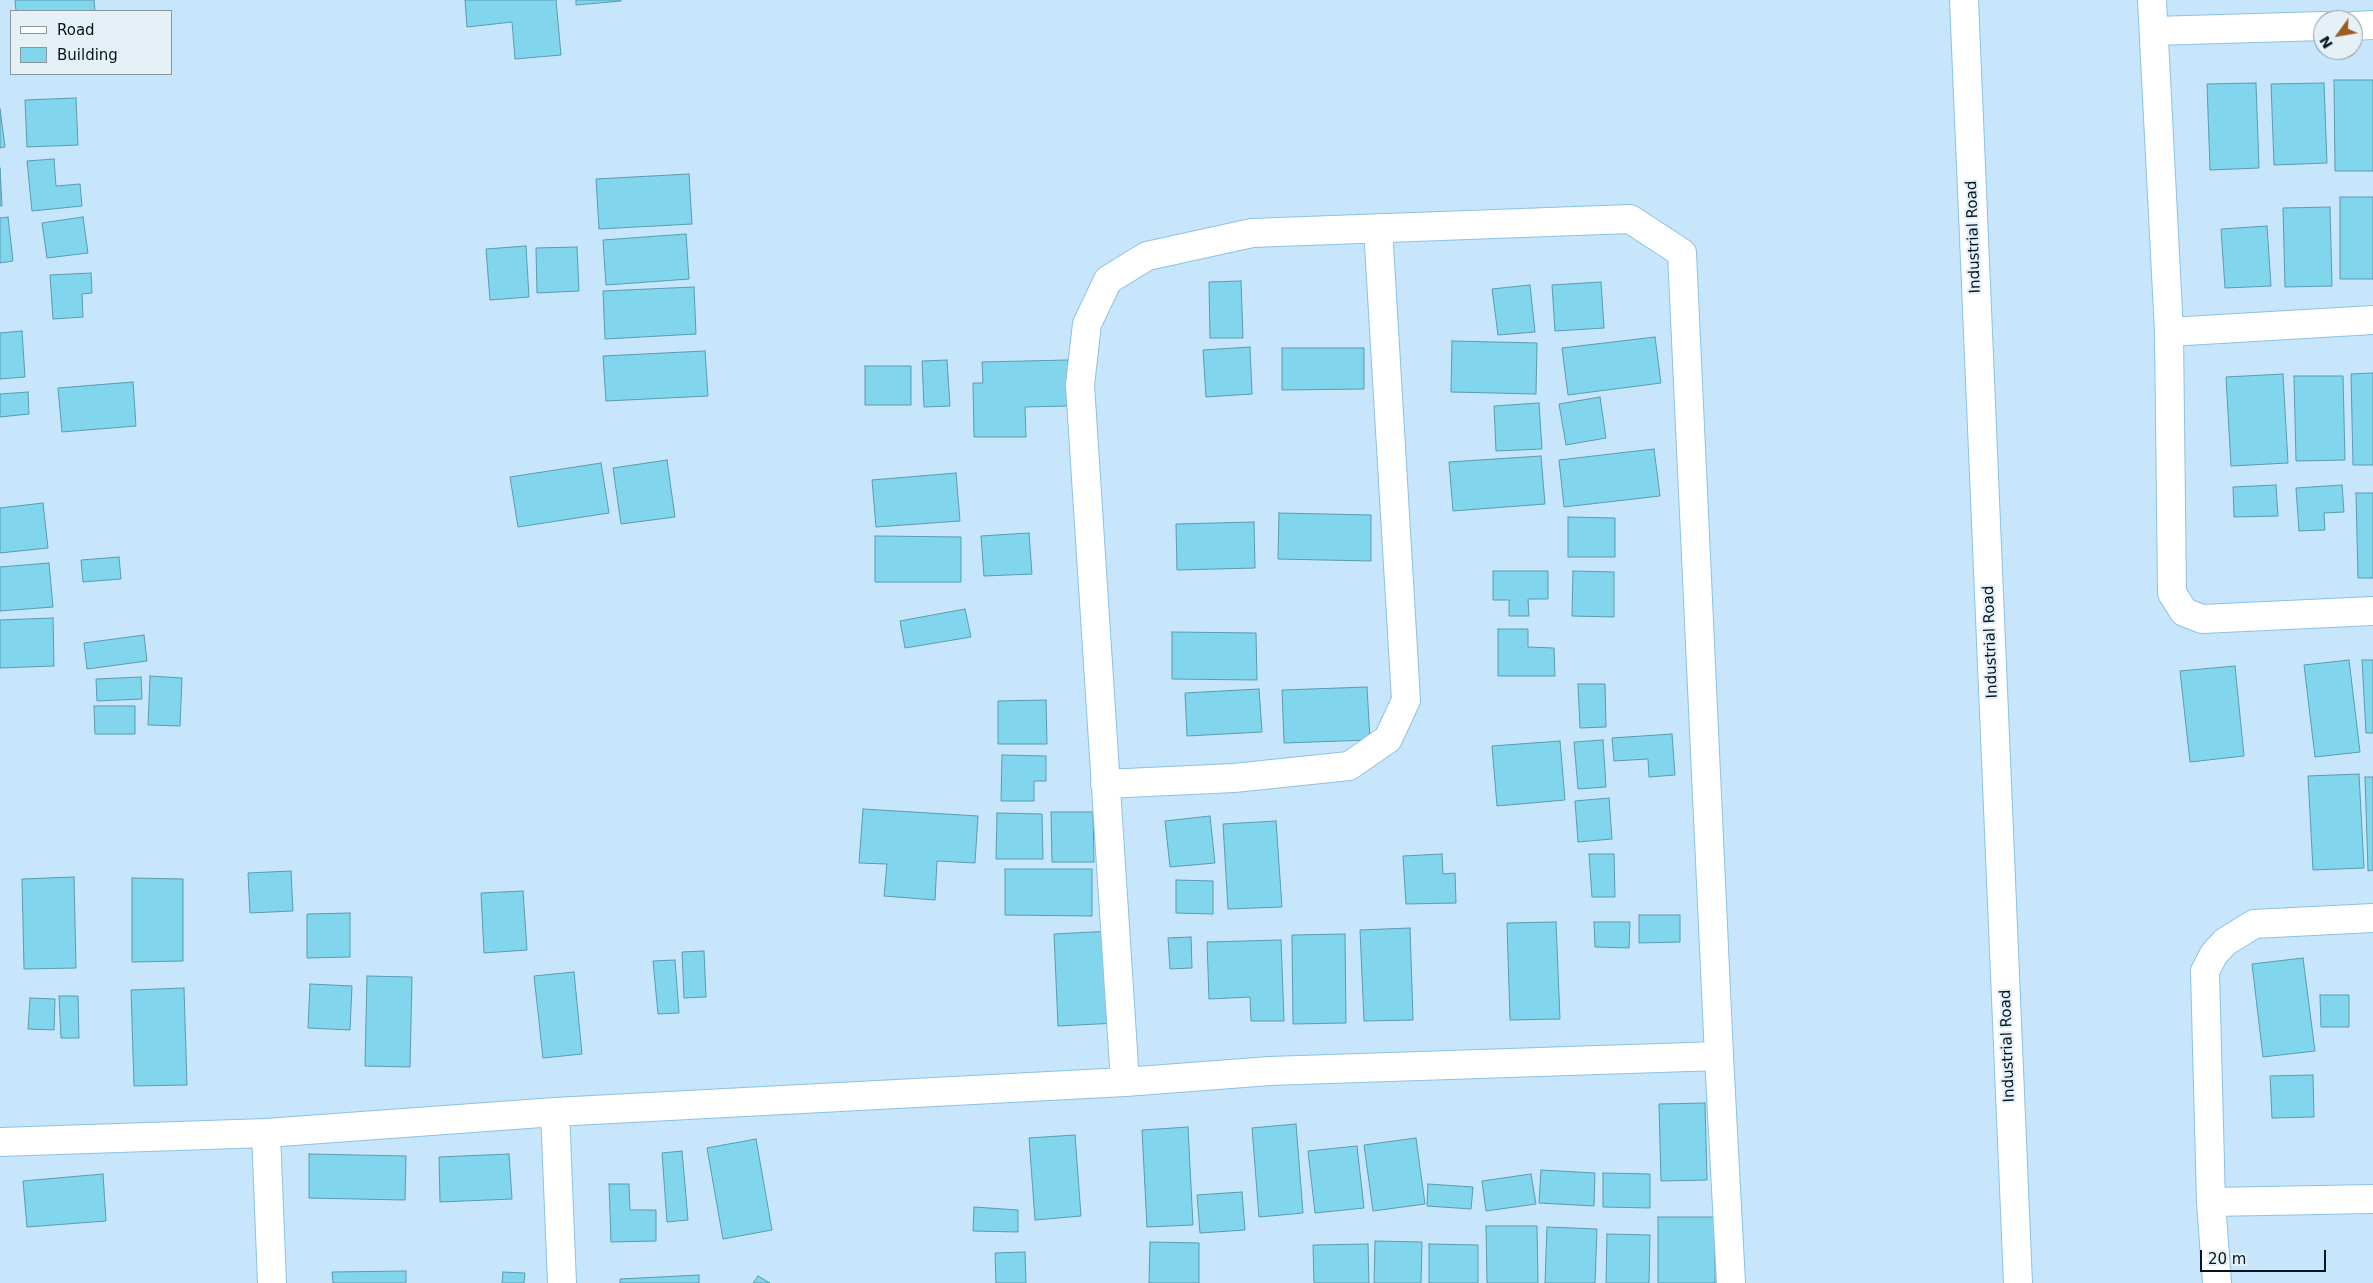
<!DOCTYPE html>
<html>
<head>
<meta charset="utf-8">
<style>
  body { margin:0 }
  #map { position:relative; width:2373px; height:1283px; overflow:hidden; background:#c7e6fc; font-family:"DejaVu Sans",sans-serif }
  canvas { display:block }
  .legend { position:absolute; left:10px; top:10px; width:162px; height:65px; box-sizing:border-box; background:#e6f0f7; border:1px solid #8a98a1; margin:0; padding:6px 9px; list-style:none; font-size:15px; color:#011420 }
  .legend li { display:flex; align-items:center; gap:10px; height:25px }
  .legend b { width:25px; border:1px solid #8a98a1 }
  .north { position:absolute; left:2313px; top:10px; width:50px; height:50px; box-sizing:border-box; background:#e6f0f7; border:1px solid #8a98a1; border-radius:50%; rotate:238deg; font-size:14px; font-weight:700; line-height:20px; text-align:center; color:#011420 }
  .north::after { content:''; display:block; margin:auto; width:18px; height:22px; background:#9b5c24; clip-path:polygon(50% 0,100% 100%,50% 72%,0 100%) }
  .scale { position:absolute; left:2200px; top:1250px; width:126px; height:22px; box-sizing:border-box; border:2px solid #011420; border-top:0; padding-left:6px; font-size:15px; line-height:18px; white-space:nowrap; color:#011420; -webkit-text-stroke:4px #e6f0f7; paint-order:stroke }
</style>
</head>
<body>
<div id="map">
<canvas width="2373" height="1283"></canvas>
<ul class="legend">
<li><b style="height:6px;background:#fff"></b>Road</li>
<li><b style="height:14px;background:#81d5ed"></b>Building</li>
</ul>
<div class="north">N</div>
<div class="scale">20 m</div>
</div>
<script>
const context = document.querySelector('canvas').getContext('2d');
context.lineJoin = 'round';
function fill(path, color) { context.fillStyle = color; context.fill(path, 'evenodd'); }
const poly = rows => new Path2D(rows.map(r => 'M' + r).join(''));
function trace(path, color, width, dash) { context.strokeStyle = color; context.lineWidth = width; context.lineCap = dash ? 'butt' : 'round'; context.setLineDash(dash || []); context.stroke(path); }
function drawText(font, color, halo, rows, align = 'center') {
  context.font = font + ' "DejaVu Sans",sans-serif'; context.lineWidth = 4.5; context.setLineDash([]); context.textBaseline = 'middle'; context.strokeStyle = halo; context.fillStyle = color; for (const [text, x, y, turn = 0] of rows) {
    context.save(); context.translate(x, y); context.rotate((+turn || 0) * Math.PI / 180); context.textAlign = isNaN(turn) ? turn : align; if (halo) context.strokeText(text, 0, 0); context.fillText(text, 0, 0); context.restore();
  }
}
const building = poly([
  [15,0,94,0,95,11,16,11,15,0],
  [465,0,556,0,561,55,515,59,512,22,467,27,465,0],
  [576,0,621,0,621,1,576,5,576,0],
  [2334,80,2373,80,2373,171,2335,171,2334,80],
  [2256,83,2259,168,2210,170,2207,84,2256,83],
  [2324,83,2327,163,2274,165,2271,84,2324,83],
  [76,98,78,145,27,147,25,100,76,98],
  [0,109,5,147,0,148,0,109],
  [54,159,56,186,80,184,82,206,32,211,27,161,54,159],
  [0,168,2,206,0,206,0,168],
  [689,174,692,224,599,229,596,179,689,174],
  [2340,197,2373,197,2373,279,2340,279,2340,197],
  [2330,207,2332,286,2285,287,2283,208,2330,207],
  [8,217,13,261,0,263,0,218,8,217],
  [83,217,88,253,47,258,42,223,83,217],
  [2267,226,2271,286,2225,288,2221,229,2267,226],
  [686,234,689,279,606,285,603,240,686,234],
  [526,246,529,297,490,300,486,249,526,246],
  [577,247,579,291,537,293,536,248,577,247],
  [91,273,92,293,82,294,83,317,53,319,50,275,91,273],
  [1241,281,1243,338,1210,338,1209,282,1241,281],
  [1601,282,1604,328,1555,331,1552,285,1601,282],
  [1530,285,1535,332,1498,335,1492,289,1530,285],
  [694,287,696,334,605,339,603,291,694,287],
  [22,331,25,377,0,379,0,333,22,331],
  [1655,337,1661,383,1568,395,1562,348,1655,337],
  [1452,341,1537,343,1536,394,1451,392,1452,341],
  [1250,347,1252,394,1206,397,1203,350,1250,347],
  [1282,348,1364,348,1364,389,1282,390,1282,348],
  [705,351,708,396,606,401,603,356,705,351],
  [947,360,950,406,924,407,922,361,947,360],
  [1068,360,1068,406,1025,407,1026,437,974,437,973,383,983,383,982,362,1068,360],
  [865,366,911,366,911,405,865,405,865,366],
  [2373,373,2373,465,2353,465,2351,374,2373,373],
  [2283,374,2288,463,2231,466,2226,377,2283,374],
  [2294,376,2343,376,2345,460,2296,461,2294,376],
  [133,382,136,426,62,432,58,388,133,382],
  [28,392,29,414,0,417,0,394,28,392],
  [1600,397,1606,438,1566,445,1559,404,1600,397],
  [1539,403,1542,449,1496,451,1494,406,1539,403],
  [1654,449,1660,496,1564,507,1559,460,1654,449],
  [1541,456,1545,504,1453,511,1449,462,1541,456],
  [667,460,675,517,621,524,613,468,667,460],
  [601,463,609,513,518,527,510,477,601,463],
  [956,473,960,521,876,527,872,480,956,473],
  [2276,485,2278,516,2234,517,2233,487,2276,485],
  [2342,485,2344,512,2324,513,2325,530,2299,531,2296,488,2342,485],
  [2356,493,2373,493,2373,578,2358,578,2356,493],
  [43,503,48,548,0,553,0,508,43,503],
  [1279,513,1371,515,1371,561,1278,559,1279,513],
  [1568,517,1615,518,1615,557,1568,557,1568,517],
  [1254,522,1255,568,1177,570,1176,524,1254,522],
  [1029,533,1032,574,984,576,981,536,1029,533],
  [875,536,961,537,961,582,875,582,875,536],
  [119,557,121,579,83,582,81,560,119,557],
  [49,563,53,607,0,611,0,567,49,563],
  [1493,571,1548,571,1548,599,1528,599,1529,616,1509,616,1509,600,1493,600,1493,571],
  [1573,571,1614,572,1614,617,1572,616,1573,571],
  [965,609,971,637,905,648,900,621,965,609],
  [53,618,54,666,0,668,0,620,53,618],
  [1498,629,1528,629,1528,647,1554,648,1555,676,1498,676,1498,629],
  [1172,632,1256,633,1257,680,1172,679,1172,632],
  [144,635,147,661,87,669,84,643,144,635],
  [2349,660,2360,752,2315,757,2304,665,2349,660],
  [2362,660,2373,660,2373,733,2366,733,2362,660],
  [2235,666,2244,756,2190,762,2180,671,2235,666],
  [150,676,182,678,180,726,148,725,150,676],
  [141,677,142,699,97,701,96,679,141,677],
  [1578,684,1605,684,1606,727,1580,728,1578,684],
  [1367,687,1370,740,1284,743,1282,690,1367,687],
  [1259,689,1262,732,1187,736,1185,693,1259,689],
  [1046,700,1047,744,998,744,998,701,1046,700],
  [94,706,135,706,135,734,95,734,94,706],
  [1672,734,1675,775,1649,777,1648,759,1614,761,1612,738,1672,734],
  [1603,740,1606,787,1578,789,1574,742,1603,740],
  [1560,741,1565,800,1497,806,1492,746,1560,741],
  [1002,755,1046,756,1046,781,1034,781,1034,801,1001,801,1002,755],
  [2359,774,2364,868,2313,870,2308,776,2359,774],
  [2365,777,2373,777,2373,870,2368,871,2365,777],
  [1609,798,1612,839,1578,842,1575,801,1609,798],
  [863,809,978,816,975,863,937,861,935,900,884,896,887,864,859,863,863,809],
  [1051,812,1093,812,1094,862,1052,862,1051,812],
  [997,813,1042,814,1043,859,996,859,997,813],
  [1210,816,1215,863,1170,867,1165,821,1210,816],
  [1276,821,1282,907,1228,909,1223,824,1276,821],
  [1442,854,1443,874,1455,873,1456,903,1406,904,1403,856,1442,854],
  [1589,854,1614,854,1615,897,1592,897,1589,854],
  [1005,869,1092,869,1092,916,1005,915,1005,869],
  [291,871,293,911,250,913,248,873,291,871],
  [74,877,76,968,24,969,22,879,74,877],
  [132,878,183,879,183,961,132,962,132,878],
  [1176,880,1213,881,1213,914,1176,913,1176,880],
  [523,891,527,950,484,953,481,893,523,891],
  [350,913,350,957,307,958,307,914,350,913],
  [1639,915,1680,915,1680,942,1639,943,1639,915],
  [1556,922,1560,1019,1510,1020,1507,923,1556,922],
  [1594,922,1630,922,1629,948,1595,947,1594,922],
  [1410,928,1413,1020,1364,1021,1360,930,1410,928],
  [1112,931,1117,1023,1058,1026,1054,934,1112,931],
  [1345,934,1346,1023,1293,1024,1292,935,1345,934],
  [1191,937,1192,968,1170,969,1168,938,1191,937],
  [1281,940,1284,1021,1251,1021,1250,997,1209,999,1207,942,1281,940],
  [704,951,706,997,684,998,682,952,704,951],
  [2303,958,2315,1051,2263,1057,2252,964,2303,958],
  [675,960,679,1013,658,1014,653,961,675,960],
  [574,972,582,1054,543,1058,534,976,574,972],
  [367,976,412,977,410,1067,365,1066,367,976],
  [310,984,352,986,350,1030,308,1028,310,984],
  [184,988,187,1085,134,1086,131,990,184,988],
  [2320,995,2349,995,2349,1027,2321,1027,2320,995],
  [59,996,78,996,79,1038,61,1038,59,996],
  [30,998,55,999,54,1030,28,1029,30,998],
  [2313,1075,2314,1117,2272,1118,2270,1076,2313,1075],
  [1705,1103,1707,1180,1661,1181,1659,1104,1705,1103],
  [1296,1124,1303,1213,1259,1217,1252,1128,1296,1124],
  [1188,1127,1193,1225,1147,1227,1142,1130,1188,1127],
  [1075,1135,1081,1216,1035,1220,1029,1138,1075,1135],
  [1416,1138,1425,1204,1373,1211,1364,1145,1416,1138],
  [756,1139,772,1230,723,1239,707,1148,756,1139],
  [1357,1146,1364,1208,1315,1213,1308,1151,1357,1146],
  [682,1151,688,1220,667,1222,662,1153,682,1151],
  [309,1154,406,1156,405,1200,309,1198,309,1154],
  [509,1154,512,1199,440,1202,439,1157,509,1154],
  [1541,1170,1595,1173,1594,1206,1539,1203,1541,1170],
  [1603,1173,1650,1174,1650,1208,1603,1207,1603,1173],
  [103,1174,106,1221,27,1227,23,1181,103,1174],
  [1531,1174,1536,1204,1486,1211,1482,1181,1531,1174],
  [609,1184,629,1184,630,1210,656,1210,656,1241,611,1242,609,1184],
  [1428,1184,1473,1187,1471,1209,1427,1206,1428,1184],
  [1242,1192,1245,1230,1200,1233,1197,1195,1242,1192],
  [974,1207,1018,1210,1018,1232,973,1231,974,1207],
  [1658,1217,1715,1217,1715,1283,1658,1283,1658,1217],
  [1486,1226,1537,1226,1538,1283,1487,1283,1486,1226],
  [1547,1227,1597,1229,1595,1283,1545,1283,1547,1227],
  [1607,1234,1650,1235,1649,1283,1606,1283,1607,1234],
  [1375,1241,1422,1242,1421,1283,1374,1283,1375,1241],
  [1150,1242,1199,1243,1199,1283,1149,1283,1150,1242],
  [1368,1244,1369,1283,1314,1283,1313,1245,1368,1244],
  [1429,1244,1478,1245,1478,1283,1429,1283,1429,1244],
  [1025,1252,1026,1283,996,1283,995,1253,1025,1252],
  [406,1271,406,1283,333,1283,332,1272,406,1271],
  [503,1272,525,1273,524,1283,502,1283,503,1272],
  [699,1275,699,1283,620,1283,620,1279,699,1275],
  [758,1276,770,1283,753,1283,758,1276]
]);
fill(building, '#81d5ed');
trace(building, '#599cb0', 1);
const minor = poly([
  [1964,0,2018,1283],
  [2152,0,2169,332,2172,593,2184,612,2202,619,2373,611],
  [2353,26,2373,25],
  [2154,31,2323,26],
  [2169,332,2373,320],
  [1105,784,1234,778,1349,766,1388,739,1406,700,1378,228],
  [1125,1082,1080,385,1087,324,1108,280,1147,256,1252,233,1630,219,1682,253,1719,1056],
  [555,1112,562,1283],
  [266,1133,272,1283],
  [0,1142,266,1133,555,1112,1125,1082,1270,1071,1719,1056,1731,1283],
  [2211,1202,2373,1199],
  [2217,1283,2211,1202,2205,971,2214,954,2225,942,2254,924,2373,918]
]);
trace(minor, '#8dc1e4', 30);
trace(minor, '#fff', 28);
drawText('15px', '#011420', '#e6f0f7', [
  ["Industrial Road",1974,237,-92],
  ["Industrial Road",1991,642,-92],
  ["Industrial Road",2008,1046,-92]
]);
</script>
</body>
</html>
